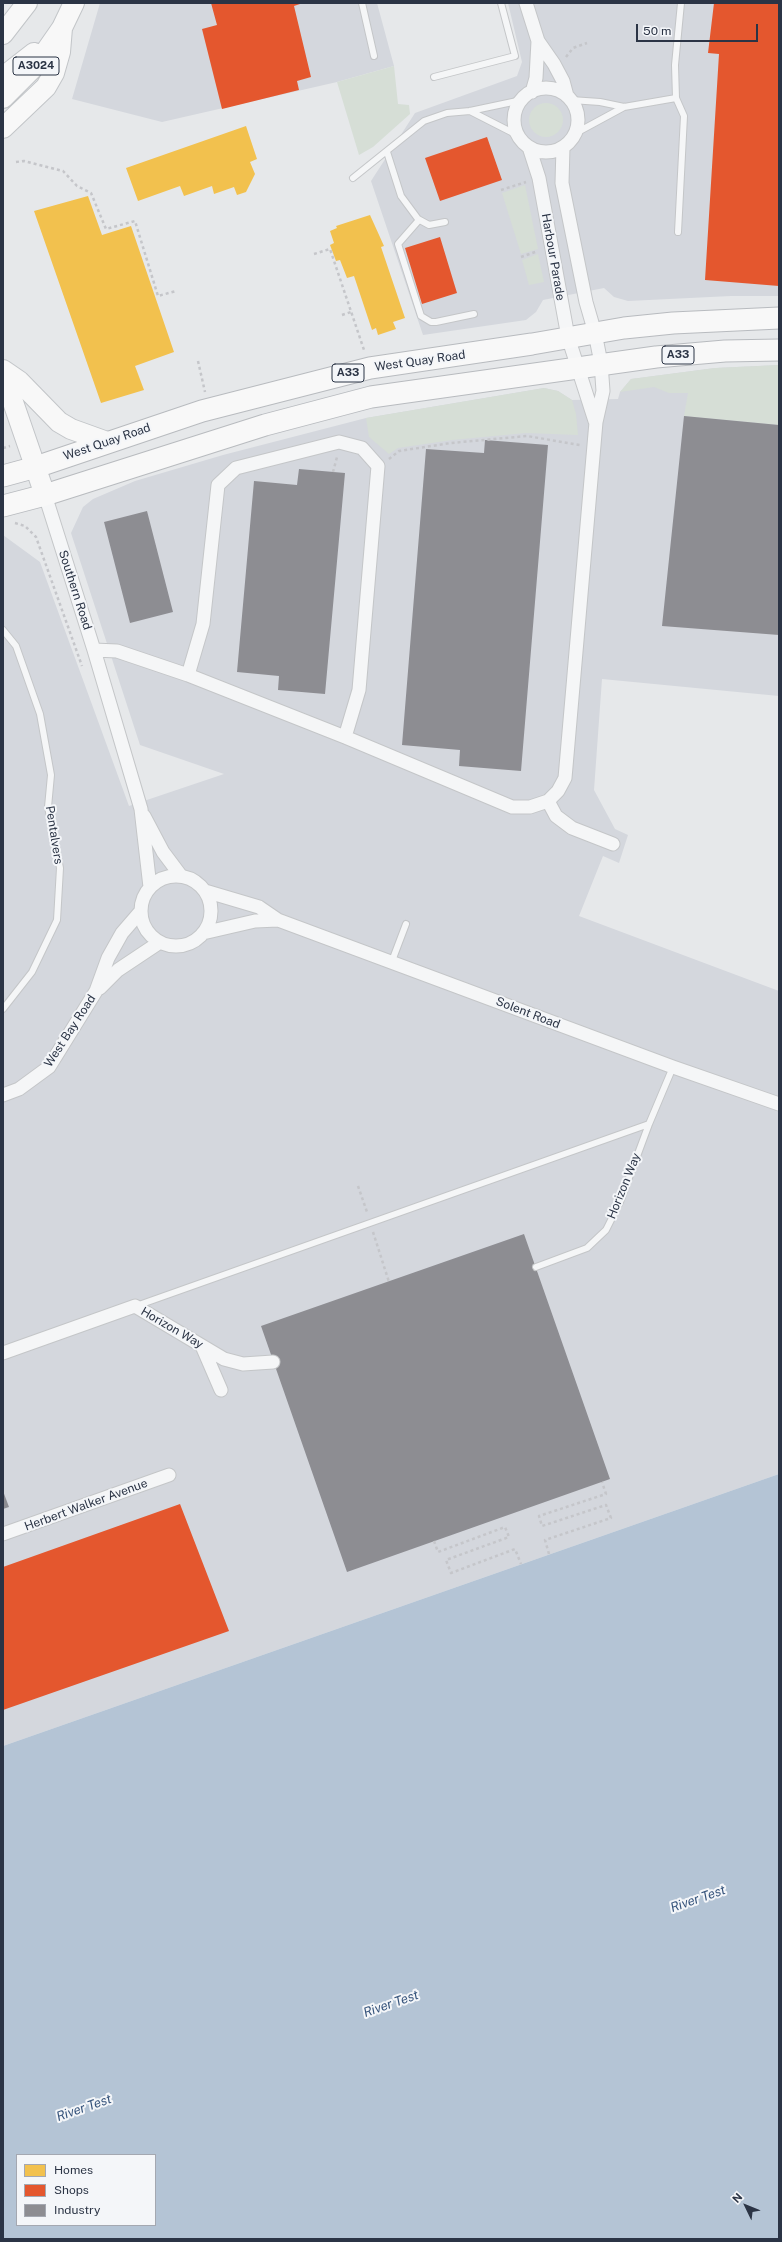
<!DOCTYPE html>
<html>
<head>
<meta charset="utf-8">
<style>
  body { margin:0 }
  #map { position:relative; width:782px; height:2242px; overflow:hidden; background:#e6e8ea; font-family:"Public Sans",sans-serif }
  canvas { display:block }
  .frame { position:absolute; inset:0; border:4px solid #2b3445; pointer-events:none }
  .legend { position:absolute; left:16px; top:2154px; width:140px; height:72px; box-sizing:border-box; background:#f4f6f9; border:1px solid #a4a8b1; margin:0; padding:5px 7px; list-style:none; font-size:12px; color:#2b3445 }
  .legend li { display:flex; align-items:center; gap:8px; height:20px }
  .legend b { width:20px; border:1px solid #a4a8b1 }
  .north { position:absolute; left:726px; top:2186px; width:40px; height:40px; -webkit-text-stroke:3px #f4f6f9; paint-order:stroke; rotate:313deg; font-size:11px; font-weight:700; line-height:16px; text-align:center; color:#2b3445 }
  .north::after { content:''; display:block; margin:auto; width:14px; height:18px; background:#2b3445; clip-path:polygon(50% 0,100% 100%,50% 72%,0 100%) }
  .scale { position:absolute; left:636px; top:24px; width:122px; height:18px; box-sizing:border-box; border:2px solid #2b3445; border-top:0; padding-left:5px; font-size:12px; line-height:14px; white-space:nowrap; color:#2b3445; -webkit-text-stroke:3px #f4f6f9; paint-order:stroke }
</style>
</head>
<body>
<div id="map">
<canvas width="782" height="2242"></canvas>
<div class="frame"></div>
<ul class="legend">
<li><b style="height:11px;background:#f2c14e"></b>Homes</li>
<li><b style="height:11px;background:#e4572e"></b>Shops</li>
<li><b style="height:11px;background:#8d8d92"></b>Industry</li>
</ul>
<div class="north">N</div>
<div class="scale">50 m</div>
</div>
<script>
const context = document.querySelector('canvas').getContext('2d');
context.lineJoin = 'round';
function fill(path, color) { context.fillStyle = color; context.fill(path, 'evenodd'); }
const poly = rows => new Path2D(rows.map(r => 'M' + r).join(''));
function trace(path, color, width, dash) { context.strokeStyle = color; context.lineWidth = width; context.lineCap = dash ? 'butt' : 'round'; context.setLineDash(dash || []); context.stroke(path); }
function drawText(font, color, halo, rows, align = 'center') {
  context.font = font + ' "Public Sans",sans-serif'; context.lineWidth = 4; context.setLineDash([]); context.textBaseline = 'middle'; context.strokeStyle = halo; context.fillStyle = color; for (const [text, x, y, turn = 0] of rows) {
    context.save(); context.translate(x, y); context.rotate((+turn || 0) * Math.PI / 180); context.textAlign = isNaN(turn) ? turn : align; if (halo) context.strokeText(text, 0, 0); context.fillText(text, 0, 0); context.restore();
  }
}
fill(poly([
  [100,3,377,3,394,66,337,82,162,122,72,99],
  [508,3,779,3,779,296,731,296,628,301,614,297,604,288,543,300,536,312,526,320,423,335,371,181,415,113,517,76,522,62],
  [779,365,779,696,602,679,594,790,615,829,628,835,619,863,603,856,579,916,779,991,779,1474,3,1746,3,535,40,562,129,806,224,774,140,745,71,533,83,507,93,499,135,481,223,455,366,418,544,388,558,391,572,400,618,399,620,392,631,379,715,368]
]), '#d4d7dd');
fill(poly([
  [394,66,398,104,409,105,410,114,373,147,359,155,337,82],
  '529 120a17 17 0 1 1 34 0a17 17 0 1 1-34 0Z',
  [525,185,538,249,521,254,502,193],
  [538,254,544,282,529,285,522,260],
  [779,365,779,425,684,416,688,393,669,393,654,387,620,392,631,379,715,368],
  [544,388,558,391,572,400,576,414,578,435,526,433,452,440,398,448,389,454,369,437,366,418]
]), '#d6ded6');
fill(poly([
  [779,1474,779,2239,3,2239,3,1746],
  [17,2155,155,2155,155,2225,17,2225]
]), '#b4c4d5');
fill(poly([
  [246,126,257,159,250,162,255,174,246,192,237,195,234,187,214,194,212,186,184,196,180,186,138,201,126,168],
  [88,196,102,235,131,226,174,352,135,366,144,390,101,403,34,211],
  [370,215,384,246,381,247,405,318,393,322,396,329,378,335,376,328,372,330,354,276,347,278,340,260,336,261,330,245,334,243,330,231,337,228,336,226]
]), '#f2c14e');
fill(poly([
  [211,3,303,3,294,6,311,77,297,81,299,90,222,109,202,29,217,25],
  [714,3,779,3,779,286,705,280,719,54,708,53],
  [487,137,502,180,440,201,425,158],
  [440,237,457,293,422,304,405,248],
  [180,1504,229,1631,3,1710,3,1567]
]), '#e4572e');
fill(poly([
  [684,416,779,425,779,635,662,626],
  [485,440,548,445,521,771,459,766,460,750,402,745,426,449,484,453],
  [299,469,345,473,325,694,278,690,279,676,237,672,254,481,297,485],
  [147,511,173,612,130,623,104,522],
  [524,1234,610,1479,347,1572,261,1326],
  [3,1491,9,1507,3,1509]
]), '#8d8d92');
const service = poly([
  [362,3,374,56],
  [434,77,515,56,501,3],
  [571,100,600,102,624,107,676,98],
  [470,111,519,136],
  [576,133,624,107],
  [387,152,401,196,418,219,429,225,445,222],
  [353,178,424,121,447,113,470,111,522,100],
  [419,220,398,244,421,316,431,322,436,322,474,314],
  [678,232,684,116,676,98,675,65,681,3],
  [3,630,16,646,40,714,51,775,48,807,60,868,57,920,32,972,3,1009],
  [392,961,406,924],
  [536,1267,587,1248,606,1230,620,1202,649,1124,673,1067],
  [136,1306,649,1124]
]);
const minor = poly([
  [526,3,538,41,554,64,563,81,567,96],
  '514 120a32 32 0 1 1 64 0a32 32 0 1 1-64 0Z',
  [532,92,536,78,538,41],
  [529,147,539,178,568,337,595,421],
  [45,495,94,650,141,809,150,887],
  [94,650,117,651,188,675,345,737,512,807,530,807,548,801,558,791,565,778,596,422,603,391,601,363,595,333,586,302,562,183,563,147],
  [188,675,203,624,218,485,236,468,339,442,362,448,378,466,359,690,345,737],
  [548,801,556,816,572,828,613,844],
  [144,816,163,852,181,876],
  '141 911a35 35 0 1 1 70 0a35 35 0 1 1-70 0Z',
  [205,891,259,907,278,920,673,1067,779,1104],
  [203,933,255,921,278,920],
  [100,988,118,970,160,942],
  [3,1095,19,1089,49,1067,96,991,108,958,122,933,141,911],
  [202,1346,221,1390],
  [3,1353,135,1306,224,1359,243,1364,273,1362],
  [3,1534,169,1475]
]);
const primary = poly([
  [3,34,27,3],
  [3,77,34,53],
  [3,98,37,64,62,28,74,3],
  [3,128,46,87,54,73,60,52,62,28],
  [3,370,19,381,59,422,71,429,107,442],
  [3,373,45,495]
]);
const trunk = poly([
  [3,476,36,467,202,411,370,368,532,344,624,328,673,323,779,318],
  [3,506,45,495,265,425,371,397,656,357,725,351,779,350]
]);
trace(service, '#c4c6c8', 8);
trace(minor, '#c4c6c8', 15);
trace(primary, '#c2c5c8', 22);
trace(trunk, '#b8bbbf', 23);
trace(poly([
  [566,57,573,48,587,43],
  [16,162,24,161,63,171,77,186,91,193,106,229,135,221,158,296,176,291],
  [501,190,526,182],
  [314,254,330,249,364,350],
  [521,257,538,251],
  [342,315,351,312],
  [198,361,205,392],
  [3,448,10,446],
  [389,459,399,451,451,443,527,436,580,445],
  [333,472,337,457],
  [15,523,25,526,36,537,82,666],
  [358,1186,367,1212],
  [373,1232,389,1282],
  [434,1541,438,1552,505,1527,509,1537,446,1560,451,1573,515,1549,521,1564],
  [549,1554,545,1540,611,1518,606,1505,542,1526,539,1516,606,1494,602,1482]
]), '#c5c6ca', 2.5, [3, 3]);
trace(service, '#f5f6f7', 6);
trace(minor, '#f5f6f7', 13);
trace(primary, '#f8f8f8', 20);
trace(trunk, '#f8f8f8', 21);
for (const [x, y, w] of [
  [36,66,46],
  [678,355,32],
  [348,373,32]
]) { const box = new Path2D(); box.roundRect(x - w / 2, y - 9, w, 18, 3); context.fillStyle = '#f4f6f9'; context.fill(box); trace(box, '#2b3445', 1); }
drawText('bold 11px', '#2b3445', null, [
  ["A3024",36,66],
  ["A33",678,355],
  ["A33",348,373]
]);
drawText('12px', '#2b3445', '#f4f6f9', [
  ["Harbour Parade",553,257,80],
  ["West Quay Road",420,361,-8],
  ["West Quay Road",107,442,-19],
  ["Southern Road",75,590,72],
  ["Pentalvers",54,835,81],
  ["Solent Road",528,1013,21],
  ["West Bay Road",70,1031,-57],
  ["Horizon Way",624,1186,-68],
  ["Horizon Way",172,1328,30],
  ["Herbert Walker Avenue",86,1505,-20]
]);
drawText('italic 13px', '#34527a', '#f4f6f9', [
  ["River Test",698,1899,-19],
  ["River Test",391,2004,-19],
  ["River Test",84,2108,-19]
]);
</script>
</body>
</html>
